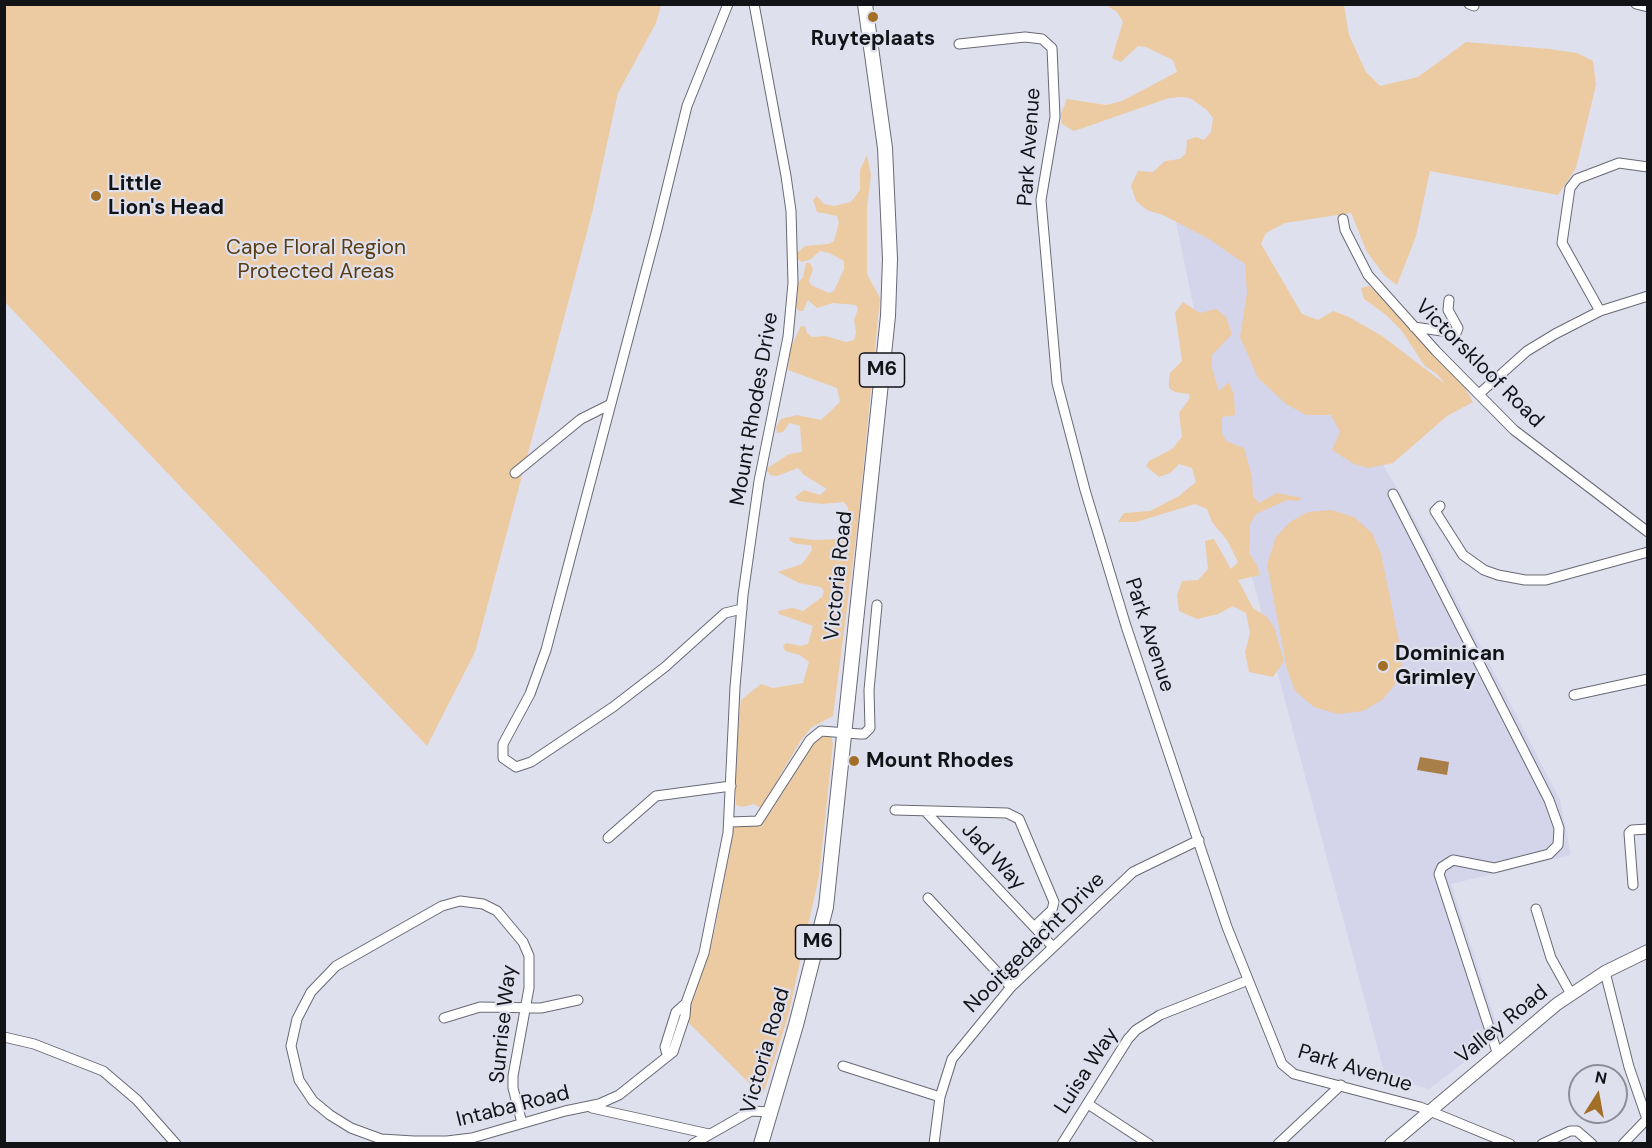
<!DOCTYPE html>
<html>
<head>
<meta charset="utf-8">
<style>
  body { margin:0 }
  #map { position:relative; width:1652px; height:1148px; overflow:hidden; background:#dfe0ed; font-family:"DM Sans",sans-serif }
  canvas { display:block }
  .frame { position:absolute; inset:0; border:6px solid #121317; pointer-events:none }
  .north { position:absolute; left:1568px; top:1064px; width:60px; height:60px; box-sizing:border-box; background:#dfe0ed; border:2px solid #8d8e97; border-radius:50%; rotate:11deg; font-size:16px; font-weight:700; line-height:24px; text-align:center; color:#121317 }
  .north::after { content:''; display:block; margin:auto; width:21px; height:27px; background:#a36f27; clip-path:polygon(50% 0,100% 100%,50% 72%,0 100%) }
</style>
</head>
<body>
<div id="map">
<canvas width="1652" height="1148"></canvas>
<div class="frame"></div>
<div class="north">N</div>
</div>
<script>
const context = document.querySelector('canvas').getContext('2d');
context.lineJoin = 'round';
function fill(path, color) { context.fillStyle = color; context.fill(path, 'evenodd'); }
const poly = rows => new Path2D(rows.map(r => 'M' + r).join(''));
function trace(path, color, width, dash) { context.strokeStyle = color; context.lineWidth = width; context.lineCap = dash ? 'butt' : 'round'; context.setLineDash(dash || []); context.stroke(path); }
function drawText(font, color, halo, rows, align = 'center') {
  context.font = font + ' "DM Sans",sans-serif'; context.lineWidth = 4.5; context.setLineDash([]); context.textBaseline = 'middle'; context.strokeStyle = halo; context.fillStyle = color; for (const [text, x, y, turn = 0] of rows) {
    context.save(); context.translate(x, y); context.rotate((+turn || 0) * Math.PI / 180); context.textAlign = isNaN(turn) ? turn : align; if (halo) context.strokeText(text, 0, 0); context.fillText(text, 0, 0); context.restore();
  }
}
fill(poly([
  [1170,193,1258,251,1416,521,1560,800,1571,855,1451,884,1500,1035,1429,1089,1385,1076,1240,532]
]), '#d4d5ea');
fill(poly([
  [5,5,661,5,656,23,618,93,592,213,475,652,427,746,5,302],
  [1106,5,1344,5,1349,35,1366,72,1380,86,1418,77,1466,42,1550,49,1577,53,1593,61,1596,85,1576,168,1558,195,1430,171,1416,236,1397,285,1385,276,1367,252,1351,213,1285,223,1266,233,1261,244,1302,314,1318,320,1333,311,1349,317,1382,336,1445,384,1437,374,1424,365,1402,331,1385,314,1364,299,1361,288,1369,286,1391,304,1464,386,1473,402,1447,416,1393,463,1368,468,1354,464,1332,450,1340,432,1331,415,1306,415,1286,404,1258,378,1240,337,1247,293,1245,264,1209,239,1163,215,1147,210,1136,201,1131,186,1138,171,1153,172,1165,161,1180,159,1186,153,1187,140,1196,137,1204,140,1211,132,1213,118,1207,110,1190,98,1182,97,1169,98,1074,131,1062,124,1061,114,1067,99,1106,105,1122,101,1177,72,1173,60,1146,47,1138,46,1121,62,1112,58,1123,22,1117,12],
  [867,155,871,175,867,206,867,274,880,298,858,522,833,716,812,727,801,740,761,808,754,804,742,807,736,805,736,746,741,700,761,684,773,688,803,683,809,662,800,655,785,651,783,646,786,643,801,646,808,644,813,626,779,614,778,611,793,608,803,611,822,597,824,591,821,587,799,583,778,572,802,564,812,550,811,545,797,544,790,541,789,537,815,540,838,539,845,533,848,508,844,502,822,504,798,501,795,497,804,490,820,495,827,489,804,475,798,468,777,476,770,475,766,469,789,454,802,452,800,426,789,423,783,432,777,433,776,427,781,419,797,415,821,420,840,402,837,388,788,370,790,349,801,326,805,326,807,333,812,337,825,336,846,342,854,340,856,332,854,320,858,309,856,305,833,303,817,308,808,300,803,311,799,311,795,305,797,284,803,277,806,263,810,263,813,269,809,281,811,285,829,293,834,291,844,269,844,261,829,253,820,251,811,259,802,262,797,259,797,253,805,246,828,244,834,241,839,222,837,216,817,212,813,200,817,196,824,204,834,206,851,202,860,190,860,170],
  [1183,302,1200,313,1216,309,1226,317,1232,334,1212,355,1212,369,1219,391,1229,382,1234,395,1235,415,1222,417,1222,433,1226,441,1244,448,1252,477,1253,496,1259,503,1277,493,1302,498,1298,501,1287,500,1256,514,1250,524,1249,553,1257,565,1260,575,1238,580,1253,608,1267,617,1274,627,1284,661,1273,677,1249,672,1245,652,1250,633,1246,613,1233,606,1218,614,1197,619,1179,611,1177,595,1182,581,1198,580,1208,569,1205,541,1214,539,1231,569,1238,562,1227,540,1212,522,1207,509,1195,504,1136,522,1118,522,1124,513,1150,511,1179,496,1196,482,1192,468,1179,464,1170,473,1159,477,1146,466,1149,461,1172,449,1182,437,1179,413,1190,398,1189,394,1175,392,1169,388,1169,381,1170,373,1182,361,1175,313],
  [1331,510,1354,517,1372,533,1381,554,1403,660,1397,682,1382,700,1363,711,1338,714,1314,707,1295,691,1287,669,1267,565,1276,537,1290,522,1308,512],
  [820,734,831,736,833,744,819,876,788,1016,765,1089,761,1095,681,1015,695,995,715,929,734,826,756,826,771,812,811,743]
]), '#eccaa2');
fill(poly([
  [1420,757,1449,762,1447,775,1417,770]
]), '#a87e49');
const street = poly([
  [728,4,687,106,657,229,546,650,530,694,503,744,503,758,516,767,531,762,613,707,665,667,725,613,742,609],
  [1469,4,1474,6],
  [1636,4,1648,7],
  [959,44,1025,37,1042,39,1052,48,1055,117,1041,200,1057,383,1085,490,1126,626,1227,927,1282,1064,1294,1074,1420,1107,1510,1144],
  [1343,219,1345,230,1368,275,1436,351,1514,430,1648,532],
  [1600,311,1562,243,1570,188,1577,179,1619,163,1648,167],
  [1414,327,1456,333,1458,328,1448,310,1449,300],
  [1479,394,1527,351,1555,334,1600,311,1648,296],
  [515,473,581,419,609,405],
  [1393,494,1549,800,1559,828,1558,845,1549,854,1494,868,1453,860,1442,867,1439,874,1497,1052],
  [1440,506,1435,511,1463,555,1484,570,1498,575,1525,580,1546,580,1648,552],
  [1574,695,1648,679],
  [895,810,1007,813,1019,819,1054,902,1052,910,1034,927],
  [926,812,1053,947],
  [730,822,758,821,810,740,821,731,860,734,864,734,870,728,869,690,877,605],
  [608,838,656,796,731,786],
  [1633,885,1629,833,1632,830,1648,829],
  [928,898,1011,987],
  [1536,909,1551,958,1571,994],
  [1605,972,1629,1067,1647,1119,1623,1144],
  [444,1018,480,1007,541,1008,578,1000],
  [4,1037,34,1044,103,1071,137,1100,176,1144],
  [667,1055,665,1047,676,1012,686,1003],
  [843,1066,940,1097],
  [1088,1104,1149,1144],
  [592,1108,709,1134],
  [522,1123,513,1088,513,1076,529,988,529,956,523,942,497,911,483,904,460,901,442,906,336,966,311,992,297,1019,291,1046,299,1080,313,1101,330,1115,351,1128,381,1139,414,1141,447,1141,472,1138,565,1111,599,1104,619,1095,673,1052,685,1016,686,1003,704,953,728,833,735,687,743,595,759,481,788,337,793,283,791,211,786,176,754,4],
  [693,1144,751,1111,771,1112],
  [934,1144,940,1097,952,1059,1011,987,1133,872,1199,840],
  [1062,1144,1128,1039,1136,1030,1160,1015,1246,981],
  [1278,1144,1341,1085],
  [1542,1144,1570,1131,1577,1131,1592,1144]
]);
const secondary = poly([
  [1391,1144,1557,1004,1605,972,1648,951]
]);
const primary = poly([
  [761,1144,796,1025,826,907,888,316,890,259,885,148,865,4]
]);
trace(street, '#686975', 11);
trace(secondary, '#686975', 14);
trace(primary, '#686975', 16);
trace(street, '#fff', 9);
trace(secondary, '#fff', 12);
trace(primary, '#fff', 14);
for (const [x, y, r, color] of [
  [873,17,6,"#a36f27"],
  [96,196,6,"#a36f27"],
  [1383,666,6,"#a36f27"],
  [854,761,6,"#a36f27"]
]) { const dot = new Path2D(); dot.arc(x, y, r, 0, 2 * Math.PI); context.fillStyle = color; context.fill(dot); trace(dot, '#dfe0ed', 2); }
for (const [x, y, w] of [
  [882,370,45],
  [818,942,45]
]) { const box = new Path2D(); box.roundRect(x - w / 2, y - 17, w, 34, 4.5); context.fillStyle = '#dfe0ed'; context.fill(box); trace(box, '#121317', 1.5); }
drawText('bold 20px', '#121317', null, [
  ["M6",882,370],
  ["M6",818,942]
]);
drawText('bold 21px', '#121317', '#dfe0ed', [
  ["Ruyteplaats",873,39,"center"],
  ["Little",108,184],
  ["Lion's Head",108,208],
  ["Dominican",1395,654],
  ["Grimley",1395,678],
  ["Mount Rhodes",866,761]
], 'left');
drawText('21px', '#121317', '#dfe0ed', [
  ["Park Avenue",1030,147,-86],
  ["Victorskloof Road",1479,364,45],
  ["Mount Rhodes Drive",755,409,-80],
  ["Victoria Road",839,576,-84],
  ["Park Avenue",1149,635,72],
  ["Jad Way",993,857,47],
  ["Nooitgedacht Drive",1035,943,-45],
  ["Sunrise Way",504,1024,-84],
  ["Valley Road",1502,1025,-39],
  ["Victoria Road",766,1051,-74],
  ["Park Avenue",1355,1069,17],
  ["Luisa Way",1087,1071,-57],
  ["Intaba Road",513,1107,-14]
]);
drawText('21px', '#5a3c11', '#dfe0ed', [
  ["Cape Floral Region",316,248],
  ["Protected Areas",316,272]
]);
</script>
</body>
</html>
